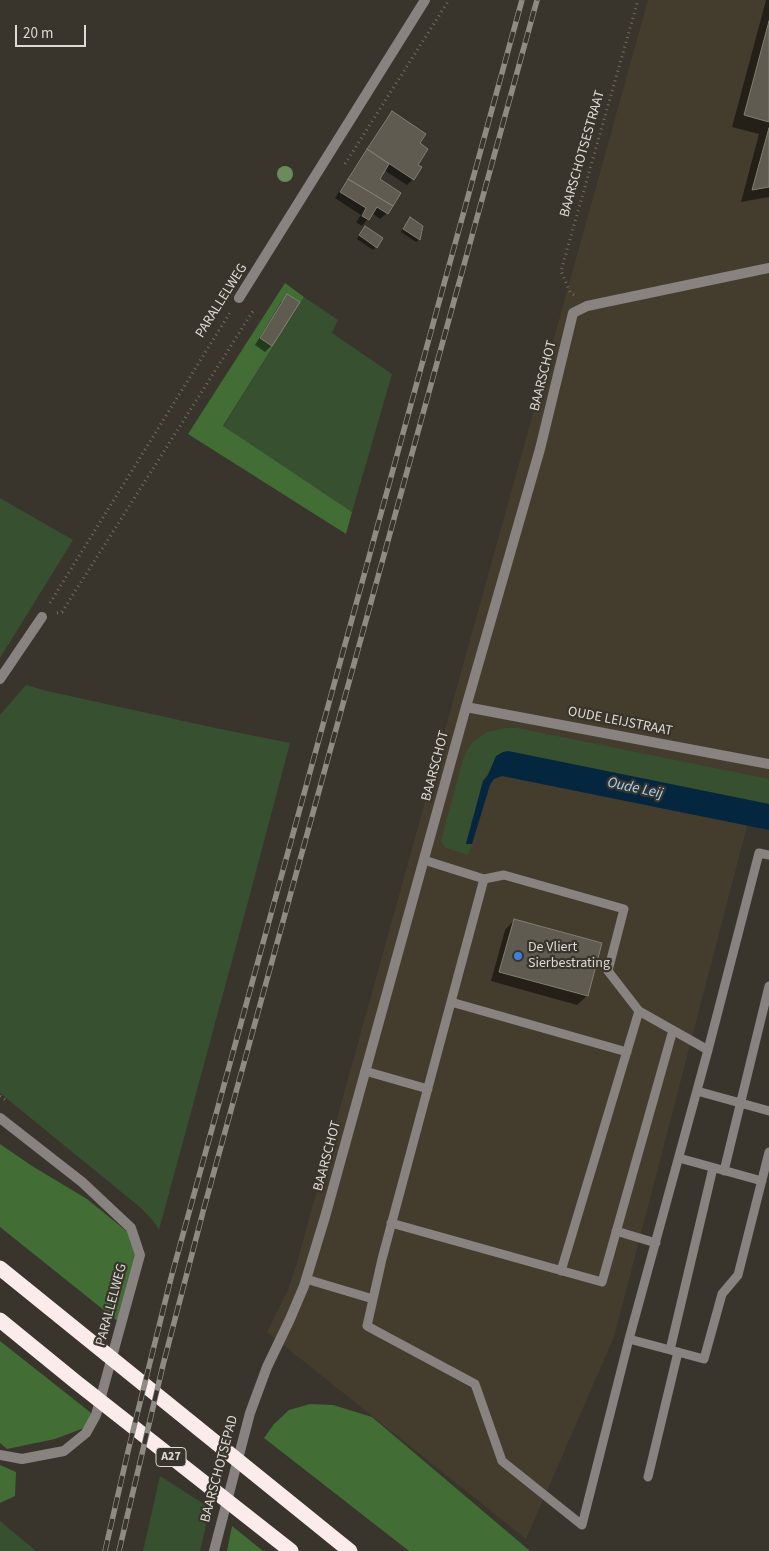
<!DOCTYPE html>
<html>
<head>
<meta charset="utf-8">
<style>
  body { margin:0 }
  #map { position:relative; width:769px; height:1551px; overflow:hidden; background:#39352c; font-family:"Source Sans 3",sans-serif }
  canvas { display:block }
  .scale { position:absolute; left:15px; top:25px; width:71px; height:22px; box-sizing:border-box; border:2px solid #dedbd5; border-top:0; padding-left:6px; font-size:15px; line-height:18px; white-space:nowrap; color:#dedbd5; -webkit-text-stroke:4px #39352c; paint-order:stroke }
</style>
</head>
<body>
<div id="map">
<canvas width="769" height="1551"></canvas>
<div class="scale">20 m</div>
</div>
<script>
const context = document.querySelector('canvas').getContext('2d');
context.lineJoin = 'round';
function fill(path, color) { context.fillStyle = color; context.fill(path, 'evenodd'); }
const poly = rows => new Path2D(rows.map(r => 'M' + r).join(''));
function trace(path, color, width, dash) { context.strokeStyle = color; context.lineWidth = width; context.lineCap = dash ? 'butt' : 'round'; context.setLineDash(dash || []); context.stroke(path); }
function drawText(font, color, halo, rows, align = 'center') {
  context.font = font + ' "Source Sans 3",sans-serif'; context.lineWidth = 4.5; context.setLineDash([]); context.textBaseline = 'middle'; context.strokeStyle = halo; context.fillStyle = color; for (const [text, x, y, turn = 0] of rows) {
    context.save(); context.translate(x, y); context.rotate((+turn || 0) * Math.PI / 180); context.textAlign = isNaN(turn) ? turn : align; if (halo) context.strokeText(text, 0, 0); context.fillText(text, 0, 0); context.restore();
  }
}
fill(poly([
  [648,0,769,0,769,806,753,803,614,1337,526,1539,267,1332,287,1292,296,1266]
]), '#443d2e');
fill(poly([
  [304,297,338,320,332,333,392,374,352,512,223,427],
  [0,498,73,540,0,658],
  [26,685,47,691,220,729,290,743,249,898,159,1230,154,1222,141,1208,0,1093,0,715],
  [506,728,517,728,769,779,769,804,508,751,490,770,483,781,466,842,466,844,472,844,468,855,446,848,441,841,442,837,463,759,467,751,472,743,487,732],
  [160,1476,210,1508,200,1551,143,1551],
  [0,1521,36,1551,0,1551]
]), '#375030');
fill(poly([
  [285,283,304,297,223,426,352,512,346,534,188,434],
  [0,1144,32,1166,87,1199,140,1242,120,1323,0,1227],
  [0,1341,95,1416,92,1425,55,1439,7,1449,0,1443],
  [310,1404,333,1405,372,1417,530,1551,409,1551,264,1438,274,1424,289,1410],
  [0,1465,16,1472,15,1496,0,1503],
  [232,1526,263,1551,227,1551]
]), '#426d35');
fill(poly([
  [508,751,769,804,769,830,502,776,494,779,490,785,472,844,466,844,483,781,488,775,496,756,503,752]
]), '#04273f');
fill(poly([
  [766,0,769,0,769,197,741,202,759,134,732,127],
  [392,113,418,143,417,165,413,179,407,185,384,170,378,179,387,213,380,219,372,213,362,226,356,222,361,215,335,198,386,119],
  [408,222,422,227,419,240,416,242,401,232],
  [363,230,376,247,373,250,357,239],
  [288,296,271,346,265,352,255,345,281,302],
  [514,920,587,996,577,1005,491,981,505,930]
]), '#0007');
const building = poly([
  [769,21,769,122,744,115,769,21],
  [392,111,426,134,420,143,428,149,418,165,422,167,414,180,367,149,392,111],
  [769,128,769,187,752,190,769,128],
  [367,149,389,164,380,179,401,193,393,206,348,179,367,149],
  [348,179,393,206,388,214,377,207,369,220,362,216,366,208,340,192,348,179],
  [410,217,423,226,420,240,403,229,410,217],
  [365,226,383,238,377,248,359,235,365,226],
  [287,294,300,302,272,346,260,338,287,294],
  [514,919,602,943,588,996,499,972,514,919]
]);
fill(building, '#5f5b50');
trace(building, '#827d72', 1);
trace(poly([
  [345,164,449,0],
  [574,295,570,292,561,271,638,0],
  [50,603,231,311],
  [57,613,62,612,253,311],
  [0,1096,8,1102]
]), '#716d65', 3, [1, 4]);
trace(poly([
  [769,855,759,853,708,1050,629,1339,704,1359,722,1294,738,1275,769,1152],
  [424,860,484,879,504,875,624,909,608,971,639,1011,708,1050],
  [484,879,382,1259,367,1326,475,1384,502,1461,582,1525,629,1339],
  [451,1002,627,1052],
  [365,1071,428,1089],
  [697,1091,769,1111],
  [679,1158,762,1181],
  [724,1171,769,986],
  [391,1223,602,1282,673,1030],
  [616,1231,656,1243],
  [561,1271,639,1011],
  [306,1279,373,1299],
  [670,1350,713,1168],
  [648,1477,678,1352]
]), '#888281', 9);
trace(poly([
  [239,298,425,0],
  [0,679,42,617],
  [466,707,769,764],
  [0,1118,82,1182,131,1228,140,1255,96,1415,86,1433,64,1451,22,1459,0,1455],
  [214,1551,250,1413,267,1367,290,1319,304,1286,325,1217,466,707,540,449,573,313,587,306,769,268]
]), '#888281', 10);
trace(poly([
  [0,1268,350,1551],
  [0,1320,76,1382,291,1551]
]), '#fbeceb', 15);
const rail = poly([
  [105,1551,129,1447,171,1278,522,0],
  [119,1551,163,1365,204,1208,537,0]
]);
trace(rail, '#8e8b83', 5.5);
trace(rail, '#39352c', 4, [11]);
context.fillStyle = '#6b8b5b';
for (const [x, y] of [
  [285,174]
]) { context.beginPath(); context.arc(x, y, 8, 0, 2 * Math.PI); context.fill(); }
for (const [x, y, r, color] of [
  [518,956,5,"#3f7fe0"]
]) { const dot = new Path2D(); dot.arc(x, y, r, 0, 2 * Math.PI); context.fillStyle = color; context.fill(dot); trace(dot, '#39352c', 2); }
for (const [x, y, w] of [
  [171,1457,30]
]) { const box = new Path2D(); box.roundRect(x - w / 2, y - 9.5, w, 19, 4); context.fillStyle = '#39352c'; context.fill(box); trace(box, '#dedbd5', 1); }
drawText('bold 12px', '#dedbd5', null, [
  ["A27",171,1457]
]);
drawText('14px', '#dedbd5', '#39352c', [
  ["BAARSCHOTSESTRAAT",583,154,-74],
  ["PARALLELWEG",222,301,-58],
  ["BAARSCHOT",544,376,-76],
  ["OUDE LEIJSTRAAT",620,722,11],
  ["BAARSCHOT",436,766,-75],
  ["BAARSCHOT",328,1156,-75],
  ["PARALLELWEG",112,1305,-75],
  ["BAARSCHOTSEPAD",220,1469,-75]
]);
drawText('14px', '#dedbd5', '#39352c', [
  ["De Vliert",528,948],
  ["Sierbestrating",528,964]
], 'left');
drawText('italic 15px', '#a3d5fd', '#39352c', [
  ["Oude Leij",635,789,12]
]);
</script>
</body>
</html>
